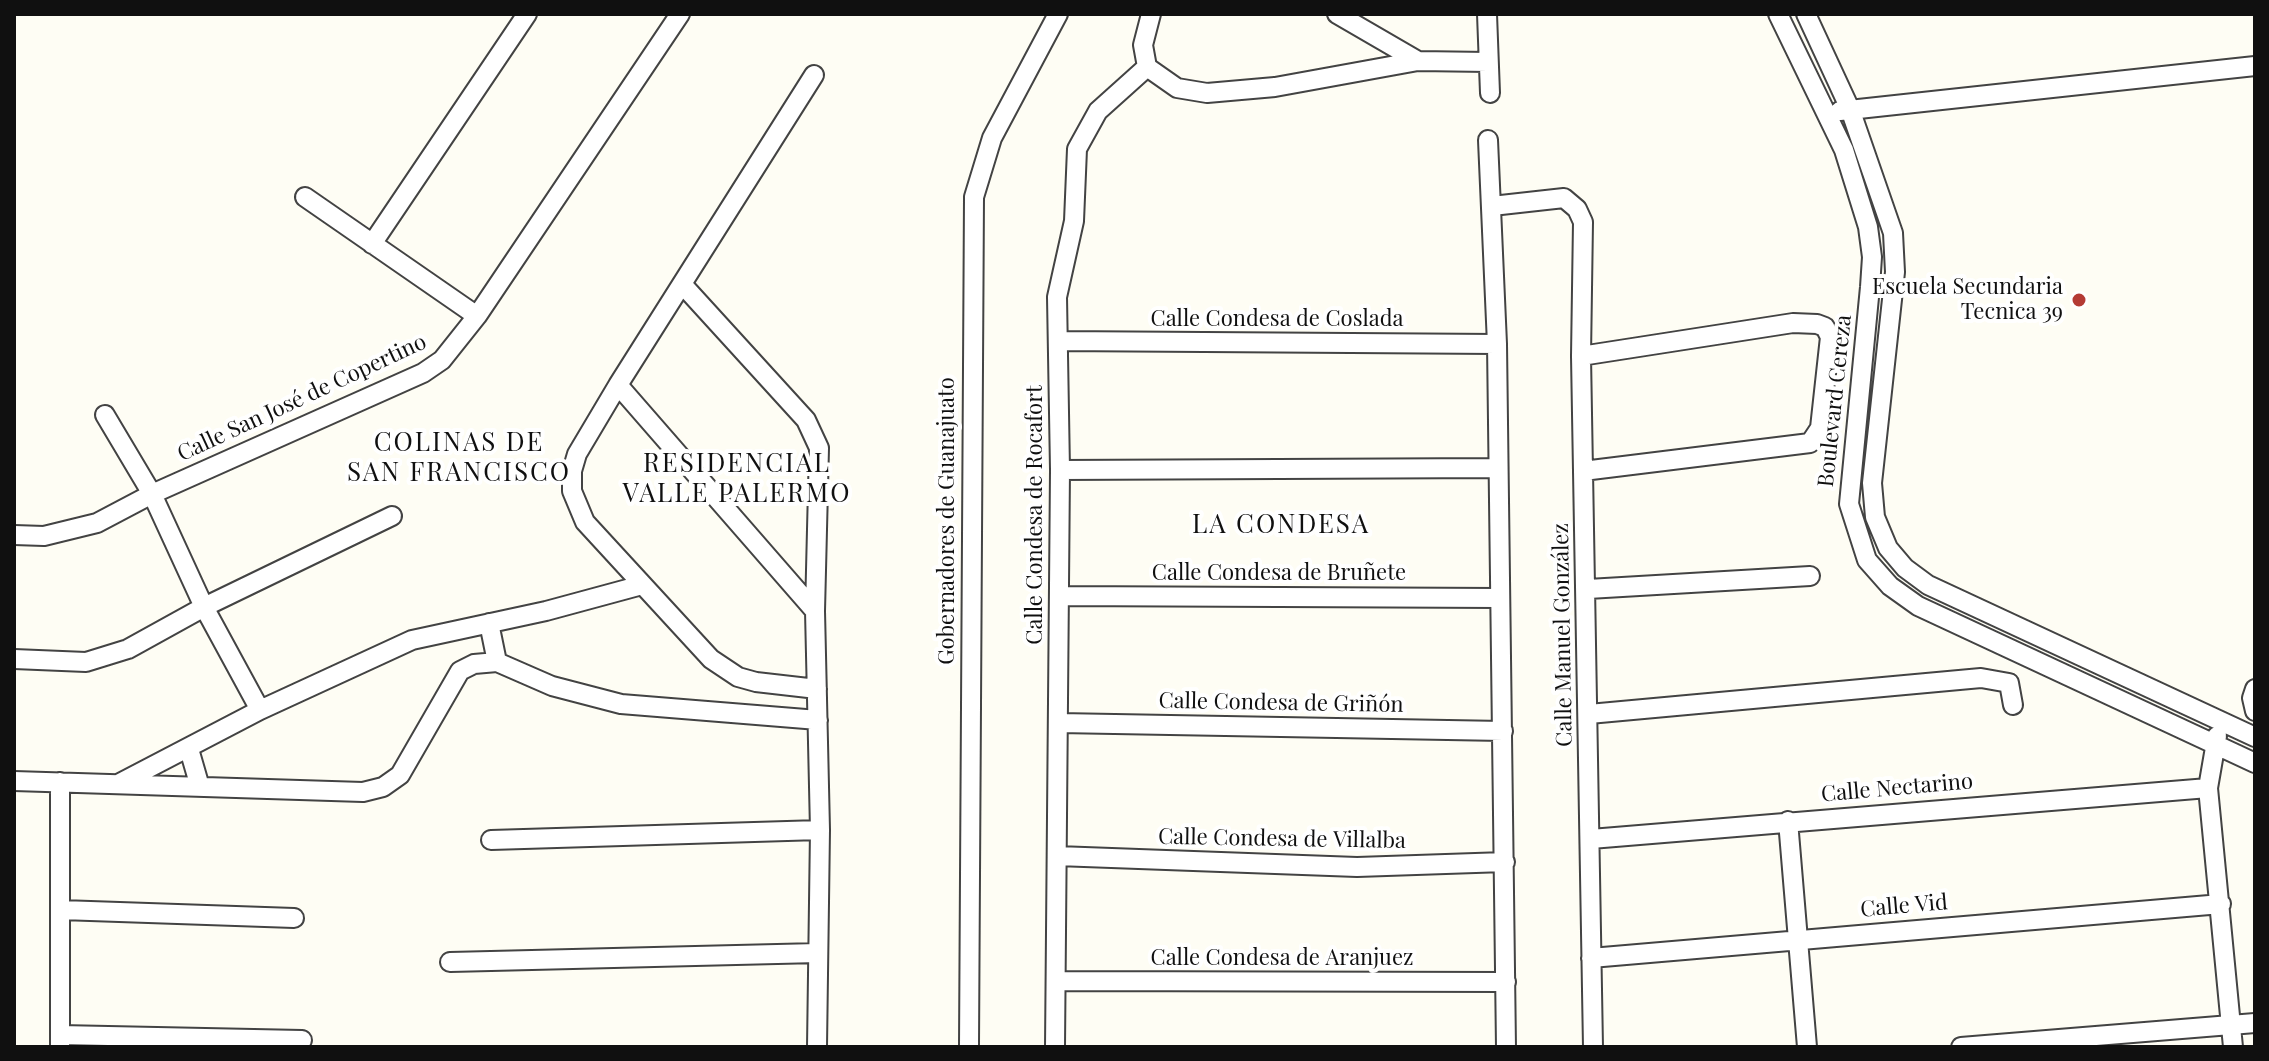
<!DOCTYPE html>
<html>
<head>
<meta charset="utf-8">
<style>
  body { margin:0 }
  #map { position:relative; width:2269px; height:1061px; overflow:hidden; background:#fefdf4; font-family:"Playfair Display",serif }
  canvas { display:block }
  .frame { position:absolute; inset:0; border:16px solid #101010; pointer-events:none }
</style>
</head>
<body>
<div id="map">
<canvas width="2269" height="1061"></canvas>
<div class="frame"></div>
</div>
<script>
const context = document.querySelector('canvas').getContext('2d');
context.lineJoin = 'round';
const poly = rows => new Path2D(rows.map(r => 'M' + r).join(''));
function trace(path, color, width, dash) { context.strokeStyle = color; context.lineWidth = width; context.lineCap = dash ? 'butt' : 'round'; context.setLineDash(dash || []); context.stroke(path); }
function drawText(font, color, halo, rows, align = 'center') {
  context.font = font + ' "Playfair Display",serif'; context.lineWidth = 8; context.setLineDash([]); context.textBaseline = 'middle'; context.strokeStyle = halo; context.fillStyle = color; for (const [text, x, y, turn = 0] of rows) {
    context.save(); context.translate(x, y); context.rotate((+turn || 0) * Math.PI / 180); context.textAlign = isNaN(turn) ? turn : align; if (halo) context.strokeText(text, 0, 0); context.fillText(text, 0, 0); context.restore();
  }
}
const minor = poly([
  [1337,14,1418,61],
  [1487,14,1490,93],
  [1778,14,1844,150,1868,227,1872,257,1870,287,1849,504,1867,560,1890,586,1918,606,2255,763],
  [1806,14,1850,109,1893,233,1895,272,1872,483,1875,517,1888,548,1905,568,1928,585,2255,737],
  [1147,67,1177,88,1207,93,1275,87,1418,61,1488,62],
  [814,75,618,385,577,454,572,471,572,491,585,522,711,659,738,677,756,682,817,689],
  [1840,111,2255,66],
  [1488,140,1497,344,1506,1047],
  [305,197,477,316],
  [1492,206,1564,198,1577,209,1583,222,1581,356,1593,1047],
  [372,244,527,14],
  [682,284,806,420,819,448,815,611,820,830,817,1047],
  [1058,341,1497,344],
  [1581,356,1793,323,1817,324,1825,327,1830,337,1820,428,1810,443,1583,471],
  [618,385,815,611],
  [105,415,152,494,204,607,260,710],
  [1060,470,1497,468],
  [14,535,44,536,97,523,152,494,423,373,442,360,477,316,680,14],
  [1588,589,1810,576],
  [1059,596,1499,598],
  [489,623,497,662],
  [14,659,86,662,128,649,204,607,392,516],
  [2255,689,2252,698,2255,711],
  [1589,714,1981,678,2009,683,2013,705],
  [1059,723,1503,731],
  [2217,736,2208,788,2233,1047],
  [189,749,200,787],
  [14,781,363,792,383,787,400,775,460,671,474,664,497,662,552,686,621,704,818,720],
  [120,783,260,710,412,640,546,611,642,585],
  [1788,821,1807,1047],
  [1591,839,2208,788],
  [491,840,820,830],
  [1057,856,1357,867,1505,862],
  [61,910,294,918],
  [1591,958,2221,904],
  [450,962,818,953],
  [1058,981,1506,982],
  [60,1035,302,1040],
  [60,1047,60,782],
  [969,1047,974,197,992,138,1058,14],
  [1055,1047,1060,470,1057,297,1074,221,1077,149,1098,111,1147,67,1143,45,1151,14],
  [1961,1047,2255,1023]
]);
trace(minor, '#434343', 22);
trace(minor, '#fff', 18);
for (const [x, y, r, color] of [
  [2079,300,8,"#b43b35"]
]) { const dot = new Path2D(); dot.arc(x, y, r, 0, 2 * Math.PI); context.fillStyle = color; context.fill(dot); trace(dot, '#fff', 3); }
drawText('22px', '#101010', '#fff', [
  ["Escuela Secundaria",2063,287],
  ["Tecnica 39",2063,312]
], 'right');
drawText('22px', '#101010', '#fff', [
  ["Calle Condesa de Coslada",1277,319],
  ["Calle San José de Copertino",302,398,-25],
  ["Boulevard Cereza",1835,401,-84],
  ["Calle Condesa de Rocafort",1035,515,-90],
  ["Gobernadores de Guanajuato",947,521,-90],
  ["Calle Condesa de Bruñete",1279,573],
  ["Calle Manuel González",1563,635,-91],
  ["Calle Condesa de Griñón",1281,703,1],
  ["Calle Nectarino",1897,788,-5],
  ["Calle Condesa de Villalba",1282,839,1],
  ["Calle Vid",1904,906,-5],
  ["Calle Condesa de Aranjuez",1282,958]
]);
context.letterSpacing = '2px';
drawText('26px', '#101010', '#fff', [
  ["COLINAS DE",459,443],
  ["SAN FRANCISCO",459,473],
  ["RESIDENCIAL",737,464],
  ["VALLE PALERMO",737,494],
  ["LA CONDESA",1281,525]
]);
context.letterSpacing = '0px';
</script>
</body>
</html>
